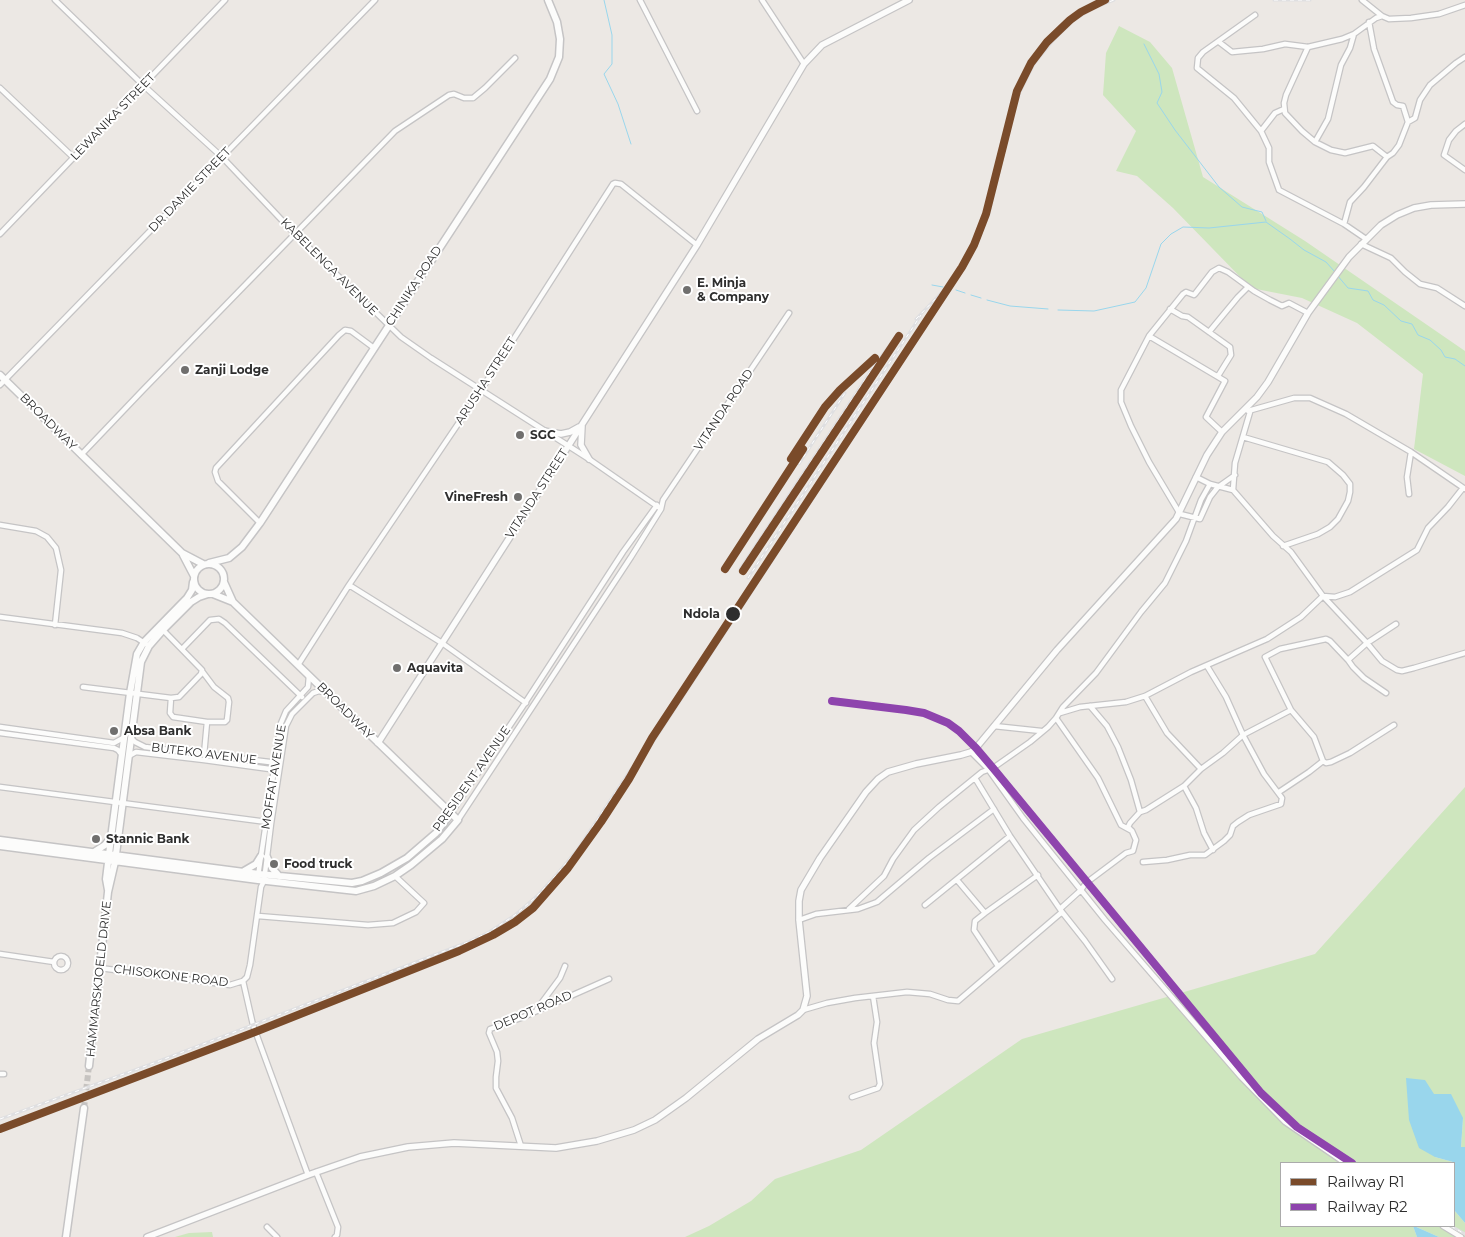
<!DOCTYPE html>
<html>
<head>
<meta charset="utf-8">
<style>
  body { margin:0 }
  #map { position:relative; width:1465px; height:1237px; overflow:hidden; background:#ece8e4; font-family:Montserrat,sans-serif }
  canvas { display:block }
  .legend { position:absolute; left:1280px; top:1162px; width:175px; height:65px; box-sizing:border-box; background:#fff; border:1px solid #ababab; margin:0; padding:6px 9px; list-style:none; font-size:15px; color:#2e2e2e }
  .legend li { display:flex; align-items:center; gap:10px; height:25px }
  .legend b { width:25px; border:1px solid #ababab }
</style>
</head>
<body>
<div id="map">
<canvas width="1465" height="1237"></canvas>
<ul class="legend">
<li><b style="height:6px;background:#7a4b2a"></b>Railway R1</li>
<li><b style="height:6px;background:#8e44ad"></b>Railway R2</li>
</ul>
</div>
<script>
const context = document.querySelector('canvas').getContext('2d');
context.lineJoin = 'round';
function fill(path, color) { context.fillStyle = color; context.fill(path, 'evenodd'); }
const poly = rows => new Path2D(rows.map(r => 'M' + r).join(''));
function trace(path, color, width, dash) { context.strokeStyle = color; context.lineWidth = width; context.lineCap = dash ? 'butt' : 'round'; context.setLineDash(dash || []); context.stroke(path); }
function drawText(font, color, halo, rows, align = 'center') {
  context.font = font + ' Montserrat,sans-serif'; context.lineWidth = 4; context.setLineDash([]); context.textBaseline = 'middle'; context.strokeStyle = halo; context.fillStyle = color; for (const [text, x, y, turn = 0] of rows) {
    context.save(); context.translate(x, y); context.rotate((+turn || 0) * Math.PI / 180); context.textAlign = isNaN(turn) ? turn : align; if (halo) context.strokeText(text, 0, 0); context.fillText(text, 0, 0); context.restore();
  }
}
fill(poly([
  [1119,26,1150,42,1172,68,1203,177,1305,241,1465,351,1465,476,1414,449,1423,374,1357,323,1302,298,1251,288,1173,208,1137,176,1116,171,1136,131,1103,95,1106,53],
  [1465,787,1465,1147,1461,1148,1463,1118,1435,1157,1453,1162,1452,1163,1281,1163,1281,1226,1413,1226,1417,1237,685,1237,709,1226,751,1201,775,1179,861,1150,1022,1039,1315,954],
  [1454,1210,1465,1223,1465,1237,1439,1237,1414,1226,1454,1226],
  [212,1232,213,1237,175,1237,189,1233]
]), '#cee6be');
fill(poly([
  [1406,1078,1425,1080,1434,1094,1451,1094,1463,1118,1461,1147,1465,1147,1465,1223,1454,1210,1453,1162,1435,1157,1419,1148,1409,1120],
  [1413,1226,1414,1226,1439,1237,1417,1237]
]), '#99d6ec');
trace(poly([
  [604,0,612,35,612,64,604,74,618,104,631,144],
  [1144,44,1159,74,1162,92,1157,103,1175,130,1219,187,1242,207,1262,212,1266,221],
  [1337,275,1348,288,1368,291,1373,300,1384,305,1401,321,1412,324,1418,335,1430,340,1441,350,1445,357,1455,359,1465,366],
  [932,285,943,287],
  [956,290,965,293],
  [971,295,981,298],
  [987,300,1010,306,1048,309],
  [1058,310,1094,311,1135,302,1146,288,1161,244,1171,234,1183,227,1209,228,1266,222,1290,239,1304,250,1326,262,1335,272]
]), '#99d6ec', 1);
trace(poly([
  [84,1108,89,1066]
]), '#c6c3c0', 6, [6, 3]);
const minor = poly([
  [55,0,143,85,222,157,295,234,401,337,431,358,589,459,661,509],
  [640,0,697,111],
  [762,0,804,64],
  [1362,0,1382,16],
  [1255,15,1203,52,1198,58,1197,68,1234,98,1261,131,1275,113,1284,109],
  [1219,42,1232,52,1263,49,1285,44,1308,47,1342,39,1354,34,1376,18,1382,16,1389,19,1411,18,1439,14,1465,5],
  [1308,47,1286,95,1284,103,1285,113,1302,131,1315,142,1331,150,1345,153,1373,146,1387,157],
  [0,88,74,158],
  [1408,122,1415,118,1420,100,1430,85,1456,63,1465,57],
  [1465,124,1456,131,1449,140,1444,155,1465,170],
  [1261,131,1269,148,1269,162,1279,190,1344,224,1366,239],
  [1315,142,1328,119,1341,65,1350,48,1354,34],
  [1344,224,1350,202,1364,187,1387,157,1393,153,1399,145,1408,122,1403,106,1397,105,1393,102,1374,49,1369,22],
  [0,234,225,0],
  [1361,244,1391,258,1405,272,1420,284,1437,288,1465,306],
  [1170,309,1182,316,1188,317,1230,347,1231,355,1218,376],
  [1209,332,1238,297,1248,287],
  [1149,336,1225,381,1206,417,1222,432],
  [0,385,375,0],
  [1248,411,1294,398,1310,398,1346,414,1411,452,1465,489],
  [1243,437,1328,462,1343,475,1350,484,1350,492,1348,501,1338,519,1330,527,1318,534,1283,546],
  [81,455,142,391,395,131,449,95,454,94,464,98,473,98,485,88,515,58],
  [1235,475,1218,487,1210,497,1200,519,1180,514,1149,462,1131,426,1121,402,1121,390,1149,336,1183,294,1186,292,1194,295,1195,294,1212,272,1219,268,1228,272,1254,291,1270,300,1282,306,1289,303,1308,313],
  [1196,477,1210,484,1233,490],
  [1409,494,1407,477,1411,452],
  [260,523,218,481,215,472,216,468,339,335,345,330,351,331,374,348],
  [0,525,36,531,47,537,56,548,61,570,55,625],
  [349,585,442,643,526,703],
  [1323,596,1335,597,1350,592,1417,550,1428,528,1448,507,1463,488],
  [1323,596,1367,643,1382,661,1397,670,1402,671,1414,668,1465,653],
  [0,617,122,633,137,638,149,646],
  [182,649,210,620,219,619,225,623,302,697],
  [1348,660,1353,667,1364,678,1386,693],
  [298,665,349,585,481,390,613,184,615,183,621,184,697,245],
  [1207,666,1226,697,1243,735,1291,710],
  [83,687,171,698,179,697,201,674,202,670,163,630],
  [1145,696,1167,733,1201,769],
  [171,698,170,713,173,717,207,722,225,722,227,720,229,702,228,698,214,687,202,671],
  [1090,706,1107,726,1118,747,1131,780,1140,812],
  [1060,713,1080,707,1126,702,1145,696,1191,672,1267,639,1301,617,1323,596,1291,552,1273,536,1233,490,1235,463,1250,412],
  [1056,718,1098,778,1121,825,1132,831,1128,827,1130,823,1140,812,1146,810,1184,786,1201,769,1223,753,1243,735,1264,774,1282,798,1281,804,1249,815,1238,822,1233,826,1230,835,1224,841,1205,855,1190,855,1167,860,1143,862],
  [1394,725,1350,753,1331,762,1326,763,1323,761,1314,737,1291,710,1265,657,1280,649,1326,639,1330,641,1348,660,1367,643,1396,624],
  [994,726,1041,731],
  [0,727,114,743,123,738],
  [0,733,114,748,118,750,122,755],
  [131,738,135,742,145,747,278,763],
  [971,752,988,769,1023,818,1105,920,1241,1077,1285,1122,1345,1163],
  [204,755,207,722],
  [129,756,136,752,204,760,277,770],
  [975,778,1010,836,1062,912,1085,941,1112,979],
  [1184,786,1196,808,1204,833,1213,850],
  [0,787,267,822],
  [1279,792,1309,772,1323,761],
  [451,813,525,703,623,552,657,505],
  [458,820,631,557,661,509,663,500,789,313],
  [258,876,281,723,286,711,308,687,309,676],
  [957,880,985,913,1038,875],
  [925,905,1010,836],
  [849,909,884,876,893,859,914,830,939,807,982,772,993,768,1030,742,1048,727,1056,718,1063,707,1096,673,1141,612,1165,583,1186,541,1201,500,1210,484],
  [1060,909,1081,890,1086,883,1126,853,1133,851,1136,840,1132,831],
  [985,913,975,921,974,930,998,966],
  [258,916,368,925,393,923,416,912,424,903,395,876],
  [799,920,816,914,858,909,877,902,929,858,994,809],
  [0,954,54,962],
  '54 963a7 7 0 1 1 14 0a7 7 0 1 1-14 0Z',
  [100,968,222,984,230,985,243,981],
  [243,981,247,977,250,965,261,887,264,881,271,824,286,726,292,714,313,693,319,691,325,692],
  [243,981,253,1025,308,1175],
  [537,1009,560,978,565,966],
  [803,1010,827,1003,855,998,907,992,930,994,948,1000,958,1001,1062,912],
  [0,1074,4,1074],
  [852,1097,878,1088,880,1084,874,1043,877,1022,873,996],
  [521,1146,512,1118,496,1088,496,1077,498,1061,497,1052,489,1033,490,1029,521,1018,609,979],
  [316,1172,338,1227,337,1235,335,1237],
  [1443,1226,1461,1237],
  [267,1227,277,1237]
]);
const tertiary = poly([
  [582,426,581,445,589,459],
  [544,431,561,434,570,432,579,427],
  [378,743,697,245,804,64,822,45,909,0],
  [147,1237,308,1175,360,1157,408,1147,454,1143,556,1148,597,1141,634,1130,655,1120,686,1098,758,1039,798,1015,803,1010,807,996,799,920,799,901,801,890,820,858,866,792,878,779,888,772,916,764,961,755,971,752,976,748,1057,650,1176,519,1207,455,1222,432,1257,397,1268,382,1308,313,1349,257,1381,225,1397,215,1414,208,1431,205,1465,204]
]);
const secondary = poly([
  [0,375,182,553,203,564],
  [183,555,194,576],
  [209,563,229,558,242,547,260,523,550,79,559,57,560,39,557,22,548,0],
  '194 579a15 15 0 1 1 30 0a15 15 0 1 1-30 0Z',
  [224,582,233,602],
  [0,840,259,874,352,883,362,881,381,873,407,858,436,833,451,813],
  [0,846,258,880,356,891,374,886,395,876,411,865,442,839,458,820,233,602,213,594],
  [94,852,105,845,110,839],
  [267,857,272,868,279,876],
  [244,871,256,864,261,856],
  [108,890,106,879,111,838,130,693,137,654,144,642,187,598,192,590,193,582],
  [89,1066,108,892,115,862,141,662,149,646,163,630,191,602,199,597,208,594],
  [66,1237,84,1108]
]);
trace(minor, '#c5c4c5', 7);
trace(tertiary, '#c5c4c5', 8);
trace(secondary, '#c5c4c5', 9);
trace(minor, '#fcfcfb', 4.5);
trace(tertiary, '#fcfcfb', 5.5);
trace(secondary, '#fcfcfb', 6);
const rail = poly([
  [1274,0,1310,0],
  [916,319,944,290],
  [791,459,825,407,840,390,874,358],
  [799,464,845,393],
  [725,569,800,454],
  [740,569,872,369,891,343],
  [748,578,921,315],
  [832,701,906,710,924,713,948,723,959,731,976,748,993,768,1261,1093,1297,1127,1352,1163],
  [629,779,968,262,981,234,989,214,1012,118,1020,92,1034,64,1052,42,1073,21,1093,8,1114,0],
  [0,1119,154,1063,468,942,489,932,515,915,537,896,557,874,577,850,631,769],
  [1451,1226,1465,1234]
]);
trace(rail, '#dfdfe1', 3);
trace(rail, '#fff', 1, [4]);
trace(poly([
  [791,459,825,407,840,390,875,358],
  [725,569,803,449],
  [743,571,899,336],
  [0,1129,255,1032,459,951,493,935,515,922,533,908,568,868,601,822,629,779,652,738,962,267,974,245,986,214,1017,91,1031,63,1047,42,1070,20,1081,12,1105,0]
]), '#7a4b2a', 8);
trace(poly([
  [832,701,906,710,924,713,948,723,959,731,976,748,993,768,1261,1093,1297,1127,1352,1163]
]), '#8e44ad', 8);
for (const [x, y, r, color] of [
  [687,290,5,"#706f6e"],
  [185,370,5,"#706f6e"],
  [520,435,5,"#706f6e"],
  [518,497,5,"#706f6e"],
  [733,614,8,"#2e2e2e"],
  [397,668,5,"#706f6e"],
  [114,731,5,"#706f6e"],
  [96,839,5,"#706f6e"],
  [274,864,5,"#706f6e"]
]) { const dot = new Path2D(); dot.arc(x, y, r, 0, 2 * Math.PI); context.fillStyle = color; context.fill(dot); trace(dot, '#fff', 2); }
drawText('12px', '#2e2e2e', '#fff', [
  ["LEWANIKA STREET",113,117,-46],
  ["DR DAMIE STREET",190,190,-46],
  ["KABELENGA AVENUE",329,267,45],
  ["CHINIKA ROAD",414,286,-57],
  ["ARUSHA STREET",486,381,-57],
  ["VITANDA ROAD",724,410,-56],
  ["BROADWAY",48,422,45],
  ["VITANDA STREET",537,494,-57],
  ["BROADWAY",345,711,45],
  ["BUTEKO AVENUE",204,754,7],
  ["MOFFAT AVENUE",274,777,-81],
  ["PRESIDENT AVENUE",472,779,-55],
  ["CHISOKONE ROAD",171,976,7],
  ["HAMMARSKJOELD DRIVE",99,979,-84],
  ["DEPOT ROAD",533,1011,-23]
]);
drawText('bold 12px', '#2e2e2e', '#fff', [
  ["E. Minja",697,283],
  ["& Company",697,297],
  ["Zanji Lodge",195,370],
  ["SGC",530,435],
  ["VineFresh",508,497,"right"],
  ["Aquavita",407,668],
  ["Absa Bank",124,731],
  ["Stannic Bank",106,839],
  ["Food truck",284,864]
], 'left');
drawText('bold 12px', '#2e2e2e', '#fff', [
  ["Ndola",720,614]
], 'right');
</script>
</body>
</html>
